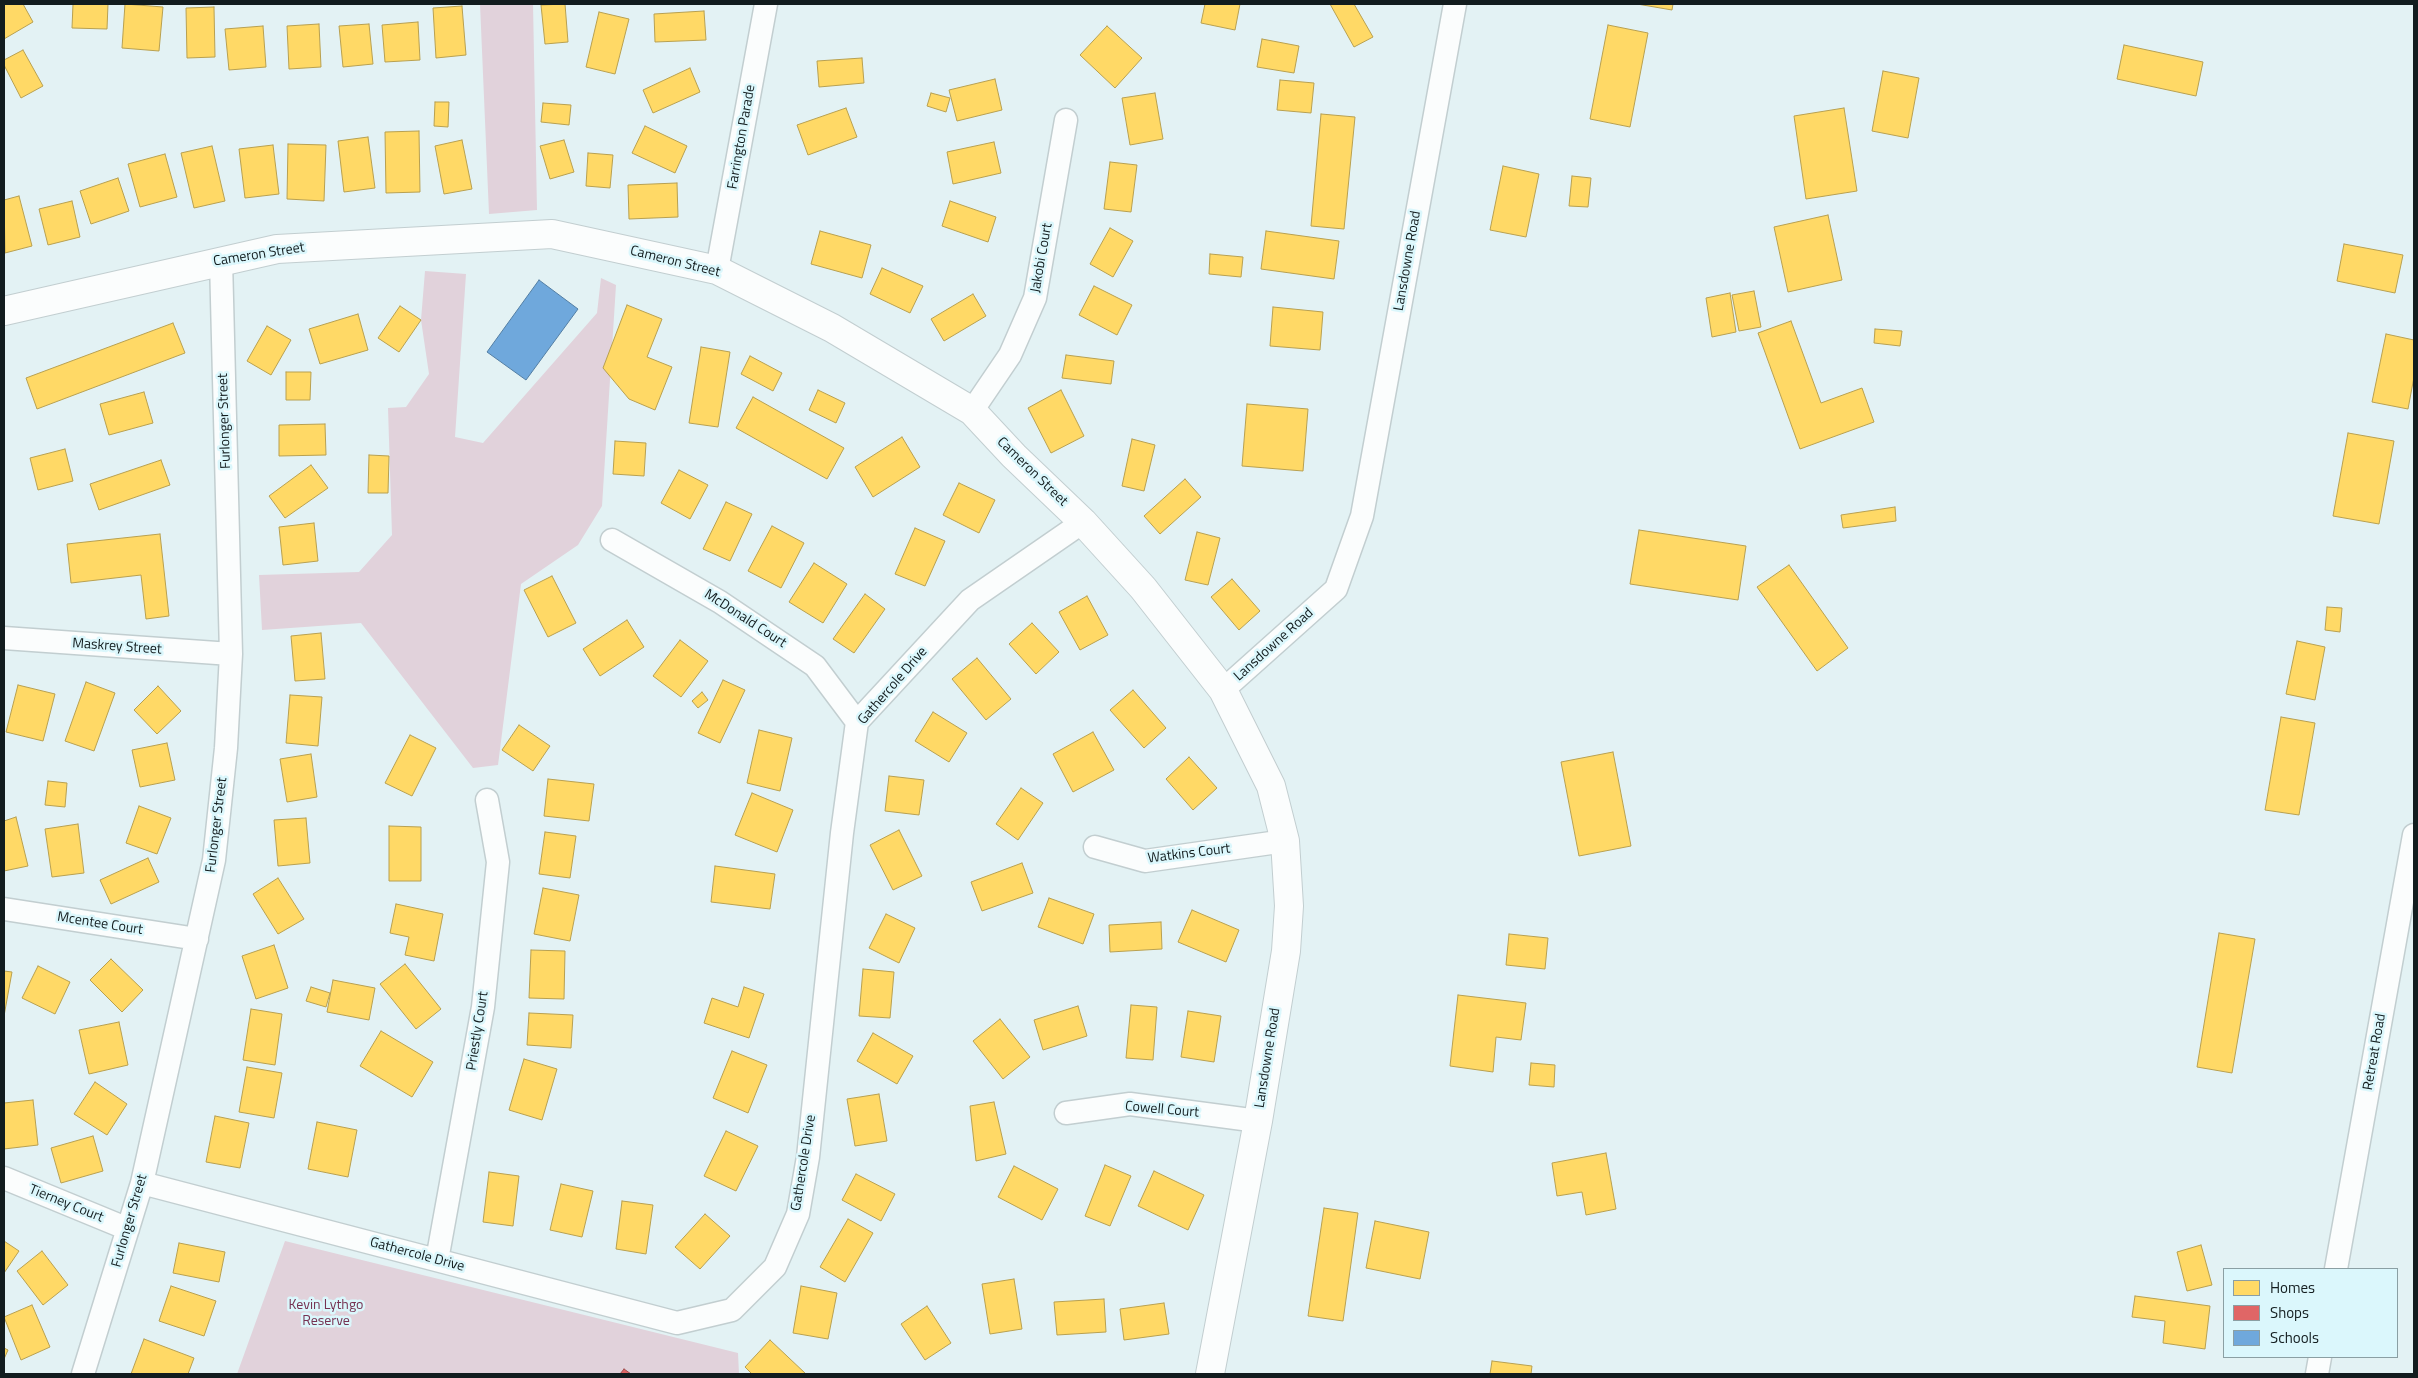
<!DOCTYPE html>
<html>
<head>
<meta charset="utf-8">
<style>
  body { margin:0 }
  #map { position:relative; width:2418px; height:1378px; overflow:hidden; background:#e3f2f4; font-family:"Titillium Web",sans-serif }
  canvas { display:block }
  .frame { position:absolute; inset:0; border:5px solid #121c1e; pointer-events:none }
  .legend { position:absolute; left:2223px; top:1268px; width:175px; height:90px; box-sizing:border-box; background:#dbf7fc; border:1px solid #8b9fa3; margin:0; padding:6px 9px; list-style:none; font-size:15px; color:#121c1e }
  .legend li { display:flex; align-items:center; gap:10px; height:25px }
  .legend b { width:25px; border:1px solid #8b9fa3 }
</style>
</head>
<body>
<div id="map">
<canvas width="2418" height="1378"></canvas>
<div class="frame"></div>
<ul class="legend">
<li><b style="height:14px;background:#ffd966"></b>Homes</li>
<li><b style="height:14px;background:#e06666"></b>Shops</li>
<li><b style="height:14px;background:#6fa8dc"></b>Schools</li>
</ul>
</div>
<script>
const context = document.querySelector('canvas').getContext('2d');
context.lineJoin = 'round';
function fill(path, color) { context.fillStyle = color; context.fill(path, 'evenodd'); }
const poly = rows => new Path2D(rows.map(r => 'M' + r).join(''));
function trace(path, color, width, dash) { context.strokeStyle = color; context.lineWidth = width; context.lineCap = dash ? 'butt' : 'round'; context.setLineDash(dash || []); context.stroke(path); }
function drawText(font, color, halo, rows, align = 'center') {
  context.font = font + ' "Titillium Web",sans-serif'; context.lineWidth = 5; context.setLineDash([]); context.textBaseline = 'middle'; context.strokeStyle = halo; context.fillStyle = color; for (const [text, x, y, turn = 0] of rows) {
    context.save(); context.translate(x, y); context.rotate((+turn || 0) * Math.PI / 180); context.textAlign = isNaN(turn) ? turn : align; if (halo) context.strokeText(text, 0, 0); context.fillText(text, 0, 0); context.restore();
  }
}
fill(poly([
  [480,4,533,4,537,210,489,214],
  [425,271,466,274,455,437,483,443,597,313,601,278,616,285,602,506,578,545,521,584,498,765,473,768,361,623,262,630,259,575,359,572,392,535,388,408,406,407,429,374,421,320],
  [285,1241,738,1353,739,1374,237,1374]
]), '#e1d2db');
const homes = poly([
  [4,4,23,4,33,22,4,39,4,4],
  [73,4,108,4,107,29,72,28,73,4],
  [125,4,163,7,159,51,122,48,125,4],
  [565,4,568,42,545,44,541,5,565,4],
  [1205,4,1240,4,1235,30,1201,23,1205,4],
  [1330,4,1354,4,1373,37,1354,47,1330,4],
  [1637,4,1673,4,1672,10,1637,4],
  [462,6,466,55,436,58,433,8,462,6],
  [214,7,215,57,187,58,186,8,214,7],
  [704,11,706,40,655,42,654,14,704,11],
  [599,12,629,19,615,74,586,67,599,12],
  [418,22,420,60,385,62,382,25,418,22],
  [319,24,321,67,289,69,287,26,319,24],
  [369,24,373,64,343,67,339,26,369,24],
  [1608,25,1648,33,1630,127,1590,119,1608,25],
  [263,26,266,67,229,70,225,29,263,26],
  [1107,26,1142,58,1115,88,1080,55,1107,26],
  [1262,39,1299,46,1294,73,1257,67,1262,39],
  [2124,45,2203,62,2196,96,2117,79,2124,45],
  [23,50,43,86,21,98,4,65,4,60,23,50],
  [862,58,864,83,819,87,817,61,862,58],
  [690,68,700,92,653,113,643,90,690,68],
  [1883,71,1919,78,1908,138,1872,131,1883,71],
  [995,79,1002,110,957,121,949,90,995,79],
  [1280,80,1314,83,1311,113,1277,110,1280,80],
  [931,93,950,98,946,112,927,106,931,93],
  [1155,93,1163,139,1130,145,1122,98,1155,93],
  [435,102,449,102,448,127,434,126,435,102],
  [543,103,571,105,569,125,541,122,543,103],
  [846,108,857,137,808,155,797,125,846,108],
  [1844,108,1857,191,1806,199,1794,116,1844,108],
  [1321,114,1355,117,1344,229,1311,226,1321,114],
  [645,126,687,146,675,173,632,153,645,126],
  [419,131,420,192,386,193,385,132,419,131],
  [368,137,375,188,344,192,338,141,368,137],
  [462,140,472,189,444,194,435,146,462,140],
  [564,140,574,172,550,179,540,146,564,140],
  [994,142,1001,173,953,184,947,152,994,142],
  [288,144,326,145,324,201,287,199,288,144],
  [273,145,279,194,245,198,239,149,273,145],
  [212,146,225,201,194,208,181,153,212,146],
  [588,153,613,155,610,188,586,186,588,153],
  [165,154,177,197,140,207,128,164,165,154],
  [1110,162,1137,165,1131,212,1104,209,1110,162],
  [1503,166,1539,174,1526,237,1490,230,1503,166],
  [1572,176,1591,178,1588,207,1569,206,1572,176],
  [118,178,129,211,91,224,80,191,118,178],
  [677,183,678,217,629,219,628,185,677,183],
  [19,196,32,246,5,253,4,200,19,196],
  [72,201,80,237,48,245,39,209,72,201],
  [950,201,996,217,988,242,942,226,950,201],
  [1828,215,1842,280,1788,292,1774,227,1828,215],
  [1110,228,1133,241,1113,277,1090,264,1110,228],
  [820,231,871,245,862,278,811,264,820,231],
  [1266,231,1339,241,1334,279,1261,269,1266,231],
  [2344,244,2403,255,2395,293,2337,281,2344,244],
  [1210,254,1243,257,1241,277,1209,274,1210,254],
  [882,268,923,286,910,313,870,294,882,268],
  [1094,286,1132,305,1117,335,1079,315,1094,286],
  [1754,291,1761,327,1739,331,1732,295,1754,291],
  [1730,293,1736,332,1712,337,1706,298,1730,293],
  [973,294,986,316,944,341,931,319,973,294],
  [627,305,662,319,647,357,672,367,655,410,629,399,603,368,627,305],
  [400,306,421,320,399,352,378,338,400,306],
  [1273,307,1323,312,1320,350,1270,346,1273,307],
  [358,314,368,350,320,364,309,329,358,314],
  [1791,321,1821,403,1862,388,1874,422,1800,449,1758,333,1791,321],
  [173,323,185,353,37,409,26,378,173,323],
  [267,326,291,340,271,375,247,361,267,326],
  [1875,329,1902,331,1900,346,1874,343,1875,329],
  [2386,334,2414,340,2414,377,2408,409,2372,402,2386,334],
  [701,347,730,352,718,427,689,423,701,347],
  [1066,355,1114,361,1111,384,1062,378,1066,355],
  [750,356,782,373,773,391,741,374,750,356],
  [286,372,311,372,310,400,286,400,286,372],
  [818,390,845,403,836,423,809,410,818,390],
  [1061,390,1084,436,1051,453,1028,408,1061,390],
  [144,392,153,423,109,435,100,404,144,392],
  [753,397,844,448,827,479,736,428,753,397],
  [1247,404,1308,409,1303,471,1242,466,1247,404],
  [325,424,326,455,279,456,279,425,325,424],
  [2348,433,2394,441,2379,524,2333,516,2348,433],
  [902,437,920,467,873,497,855,467,902,437],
  [1132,439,1155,445,1144,491,1122,486,1132,439],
  [615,441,646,443,644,476,613,474,615,441],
  [65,449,73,481,38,490,30,458,65,449],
  [369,455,389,456,388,493,368,493,369,455],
  [161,460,170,485,99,510,90,484,161,460],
  [311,465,328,488,285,518,269,496,311,465],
  [679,470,708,485,690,519,661,503,679,470],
  [1185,479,1201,497,1160,534,1144,516,1185,479],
  [959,483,995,500,979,533,943,515,959,483],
  [726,502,752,514,730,561,703,549,726,502],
  [1895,507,1896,521,1843,528,1841,515,1895,507],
  [314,523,318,561,283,565,279,527,314,523],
  [772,526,804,543,781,588,748,571,772,526],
  [915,528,945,541,925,586,895,574,915,528],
  [1639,530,1746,546,1738,600,1630,584,1639,530],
  [1197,532,1220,538,1208,585,1185,580,1197,532],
  [160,534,169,616,146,619,141,575,71,583,67,544,160,534],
  [814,563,847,584,823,623,789,602,814,563],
  [1789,565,1848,648,1817,671,1757,587,1789,565],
  [552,576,576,623,548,637,524,590,552,576],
  [1232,579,1260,611,1239,630,1211,597,1232,579],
  [865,594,885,609,854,653,833,639,865,594],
  [1087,596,1108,635,1080,650,1059,612,1087,596],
  [2327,607,2342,608,2340,632,2325,630,2327,607],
  [627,620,644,647,600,676,583,649,627,620],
  [1032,623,1059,652,1036,674,1009,644,1032,623],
  [321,633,325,679,295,681,291,636,321,633],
  [680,640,708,661,681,697,653,676,680,640],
  [2297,641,2325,647,2315,700,2286,694,2297,641],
  [977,658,1011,699,986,720,952,679,977,658],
  [723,680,745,690,720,743,698,733,723,680],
  [86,682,115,693,94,751,65,741,86,682],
  [18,685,55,694,43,741,6,732,18,685],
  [158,686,181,711,157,734,134,710,158,686],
  [1133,690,1166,728,1144,748,1110,710,1133,690],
  [702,692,708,700,698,708,692,701,702,692],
  [290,695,322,697,318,746,286,743,290,695],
  [933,712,967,733,949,762,915,741,933,712],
  [2281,717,2315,723,2299,815,2265,810,2281,717],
  [519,725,550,746,533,771,502,750,519,725],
  [759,730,792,738,780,791,747,783,759,730],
  [1093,732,1114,770,1073,792,1053,754,1093,732],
  [410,735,436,748,412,796,385,783,410,735],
  [167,743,175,780,140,787,132,750,167,743],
  [1613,752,1631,846,1579,856,1561,762,1613,752],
  [311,754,317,797,287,802,280,759,311,754],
  [1189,757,1217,788,1193,810,1166,779,1189,757],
  [889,776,924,780,919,815,885,811,889,776],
  [548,779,594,784,589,821,544,816,548,779],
  [48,781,67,783,65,807,45,805,48,781],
  [1021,788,1043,803,1018,840,996,824,1021,788],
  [752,793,793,810,777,852,735,835,752,793],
  [139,806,171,818,157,854,126,843,139,806],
  [16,817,28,866,4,871,4,821,16,817],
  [306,818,310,863,278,866,274,820,306,818],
  [78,824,84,873,52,877,45,829,78,824],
  [389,826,421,827,421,881,389,881,389,826],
  [899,830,922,876,893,890,870,845,899,830],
  [545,832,576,836,570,878,539,874,545,832],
  [148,858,159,882,111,904,100,880,148,858],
  [1022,863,1033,893,982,911,971,882,1022,863],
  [715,866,775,874,770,909,711,902,715,866],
  [278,878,304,919,278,934,253,894,278,878],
  [543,888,579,895,570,941,534,934,543,888],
  [1049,898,1094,914,1083,944,1038,927,1049,898],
  [396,904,443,914,434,961,405,955,409,937,390,933,396,904],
  [1192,910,1239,930,1226,962,1178,942,1192,910],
  [886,914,915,928,899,963,869,948,886,914],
  [1161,922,1162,949,1110,952,1109,925,1161,922],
  [2219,933,2255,939,2232,1073,2197,1067,2219,933],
  [1509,934,1548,938,1545,969,1506,965,1509,934],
  [274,945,288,988,256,999,242,956,274,945],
  [531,950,565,951,564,999,529,998,531,950],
  [111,959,143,990,122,1012,90,980,111,959],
  [405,964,441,1009,416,1029,380,984,405,964],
  [38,966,70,982,55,1014,22,998,38,966],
  [863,969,894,972,890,1018,859,1016,863,969],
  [4,971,12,972,4,1016,4,971],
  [333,980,375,988,369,1020,327,1012,333,980],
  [311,987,330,993,326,1007,306,1001,311,987],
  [744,987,764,994,749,1038,704,1023,712,998,738,1007,744,987],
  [1458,995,1526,1003,1521,1040,1496,1037,1493,1072,1450,1066,1458,995],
  [1131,1005,1157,1007,1153,1060,1126,1058,1131,1005],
  [1078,1006,1087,1036,1043,1050,1034,1020,1078,1006],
  [251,1009,282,1014,275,1065,243,1060,251,1009],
  [1188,1011,1221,1016,1214,1062,1181,1057,1188,1011],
  [529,1013,573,1015,571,1048,527,1045,529,1013],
  [1000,1019,1030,1057,1003,1079,973,1041,1000,1019],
  [119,1022,128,1065,89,1074,79,1030,119,1022],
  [381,1031,433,1062,412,1097,360,1066,381,1031],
  [873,1033,913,1056,897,1084,857,1061,873,1033],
  [732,1051,767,1065,748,1113,713,1098,732,1051],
  [524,1059,557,1069,542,1120,509,1110,524,1059],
  [1531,1063,1555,1065,1554,1087,1529,1085,1531,1063],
  [247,1067,282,1073,274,1118,239,1112,247,1067],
  [95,1082,127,1104,107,1135,74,1114,95,1082],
  [879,1094,887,1141,855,1146,847,1099,879,1094],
  [33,1100,38,1145,4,1149,4,1103,33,1100],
  [994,1102,1006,1154,976,1161,970,1106,994,1102],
  [215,1116,249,1123,240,1168,206,1162,215,1116],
  [317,1122,357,1130,348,1177,308,1169,317,1122],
  [726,1131,758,1146,736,1191,704,1176,726,1131],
  [93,1136,103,1171,61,1183,51,1148,93,1136],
  [1606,1153,1616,1209,1586,1215,1582,1192,1557,1196,1552,1163,1606,1153],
  [1105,1165,1131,1176,1110,1226,1085,1216,1105,1165],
  [1014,1166,1058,1189,1042,1220,998,1197,1014,1166],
  [1154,1171,1204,1195,1188,1230,1138,1206,1154,1171],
  [489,1172,519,1176,513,1226,483,1222,489,1172],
  [856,1174,895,1194,881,1221,842,1200,856,1174],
  [561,1184,593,1191,582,1237,550,1230,561,1184],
  [622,1201,653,1205,646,1254,616,1249,622,1201],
  [1324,1208,1358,1213,1343,1321,1308,1316,1324,1208],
  [705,1214,730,1236,700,1269,675,1247,705,1214],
  [848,1219,873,1233,845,1282,820,1267,848,1219],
  [1375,1221,1429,1232,1420,1279,1366,1268,1375,1221],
  [4,1241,19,1251,4,1273,4,1241],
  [179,1243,225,1252,219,1282,173,1273,179,1243],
  [2201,1245,2212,1285,2187,1291,2177,1252,2201,1245],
  [42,1251,68,1285,43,1305,17,1271,42,1251],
  [1014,1279,1022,1329,990,1334,982,1284,1014,1279],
  [171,1286,216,1301,204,1336,159,1321,171,1286],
  [801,1286,837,1293,828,1339,793,1333,801,1286],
  [2135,1296,2210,1306,2205,1349,2163,1343,2165,1321,2132,1317,2135,1296],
  [1104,1299,1106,1332,1057,1335,1054,1302,1104,1299],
  [1164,1303,1169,1334,1124,1340,1120,1309,1164,1303],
  [32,1305,50,1347,21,1360,4,1317,32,1305],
  [927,1306,951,1343,925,1360,901,1324,927,1306],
  [144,1339,194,1358,188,1374,131,1374,144,1339],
  [770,1340,806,1374,752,1374,745,1367,770,1340],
  [4,1348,8,1350,4,1359,4,1348],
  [1492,1361,1532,1366,1531,1374,1490,1374,1492,1361]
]);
fill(homes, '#ffd966');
trace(homes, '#b8a050', 1);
const shops = poly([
  [624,1369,631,1374,620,1374,624,1369]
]);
fill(shops, '#e06666');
trace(shops, '#a25050', 1);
const schools = poly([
  [539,280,578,309,526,380,487,352,539,280]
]);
fill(schools, '#6fa8dc');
trace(schools, '#537ea3', 1);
const street = poly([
  [717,270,766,4],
  [972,411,1010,355,1035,298,1066,120],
  [612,540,720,602,815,666,857,722],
  [4,638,231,654],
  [1223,690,1336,589,1362,516,1455,4],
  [1095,847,1145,861,1285,841],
  [4,909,197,939],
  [1066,1113,1130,1104,1258,1121],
  [4,1178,128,1229],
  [142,1183,677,1323,732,1310,775,1267,798,1214,808,1157,842,833,857,722,970,600,1083,522],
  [437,1260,483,1007,498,862,487,800],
  [2336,1269,2414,835],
  [83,1374,142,1183,214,860,226,748,231,654,221,260],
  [2317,1374,2320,1357]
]);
const secondary = poly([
  [4,311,277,249,552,234,717,270,832,328,972,411,1014,456,1083,522,1143,588,1223,690,1271,786,1285,841,1289,906,1286,951,1258,1121,1210,1374]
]);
trace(street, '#c2ced0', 25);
trace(secondary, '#c2ced0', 30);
trace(street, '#fbfdfd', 22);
trace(secondary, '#fbfdfd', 28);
drawText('14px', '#121c1e', '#dbf7fc', [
  ["Farrington Parade",742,137,-80],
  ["Cameron Street",259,255,-9],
  ["Jakobi Court",1042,258,-80],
  ["Lansdowne Road",1408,261,-80],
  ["Cameron Street",675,262,14],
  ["Furlonger Street",225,421,-92],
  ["Cameron Street",1032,472,44],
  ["McDonald Court",745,619,33],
  ["Lansdowne Road",1274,645,-42],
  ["Maskrey Street",117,647,4],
  ["Gathercole Drive",893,686,-49],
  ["Furlonger Street",217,825,-83],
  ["Watkins Court",1189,854,-7],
  ["Mcentee Court",100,924,9],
  ["Priestly Court",478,1031,-81],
  ["Retreat Road",2375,1052,-80],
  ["Lansdowne Road",1268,1058,-81],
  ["Cowell Court",1162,1110,5],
  ["Gathercole Drive",804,1163,-81],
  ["Tierney Court",66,1204,22],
  ["Furlonger Street",130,1221,-74],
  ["Gathercole Drive",417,1255,15]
]);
drawText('14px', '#763252', '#dbf7fc', [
  ["Kevin Lythgo",326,1306],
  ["Reserve",326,1322]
]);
</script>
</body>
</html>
